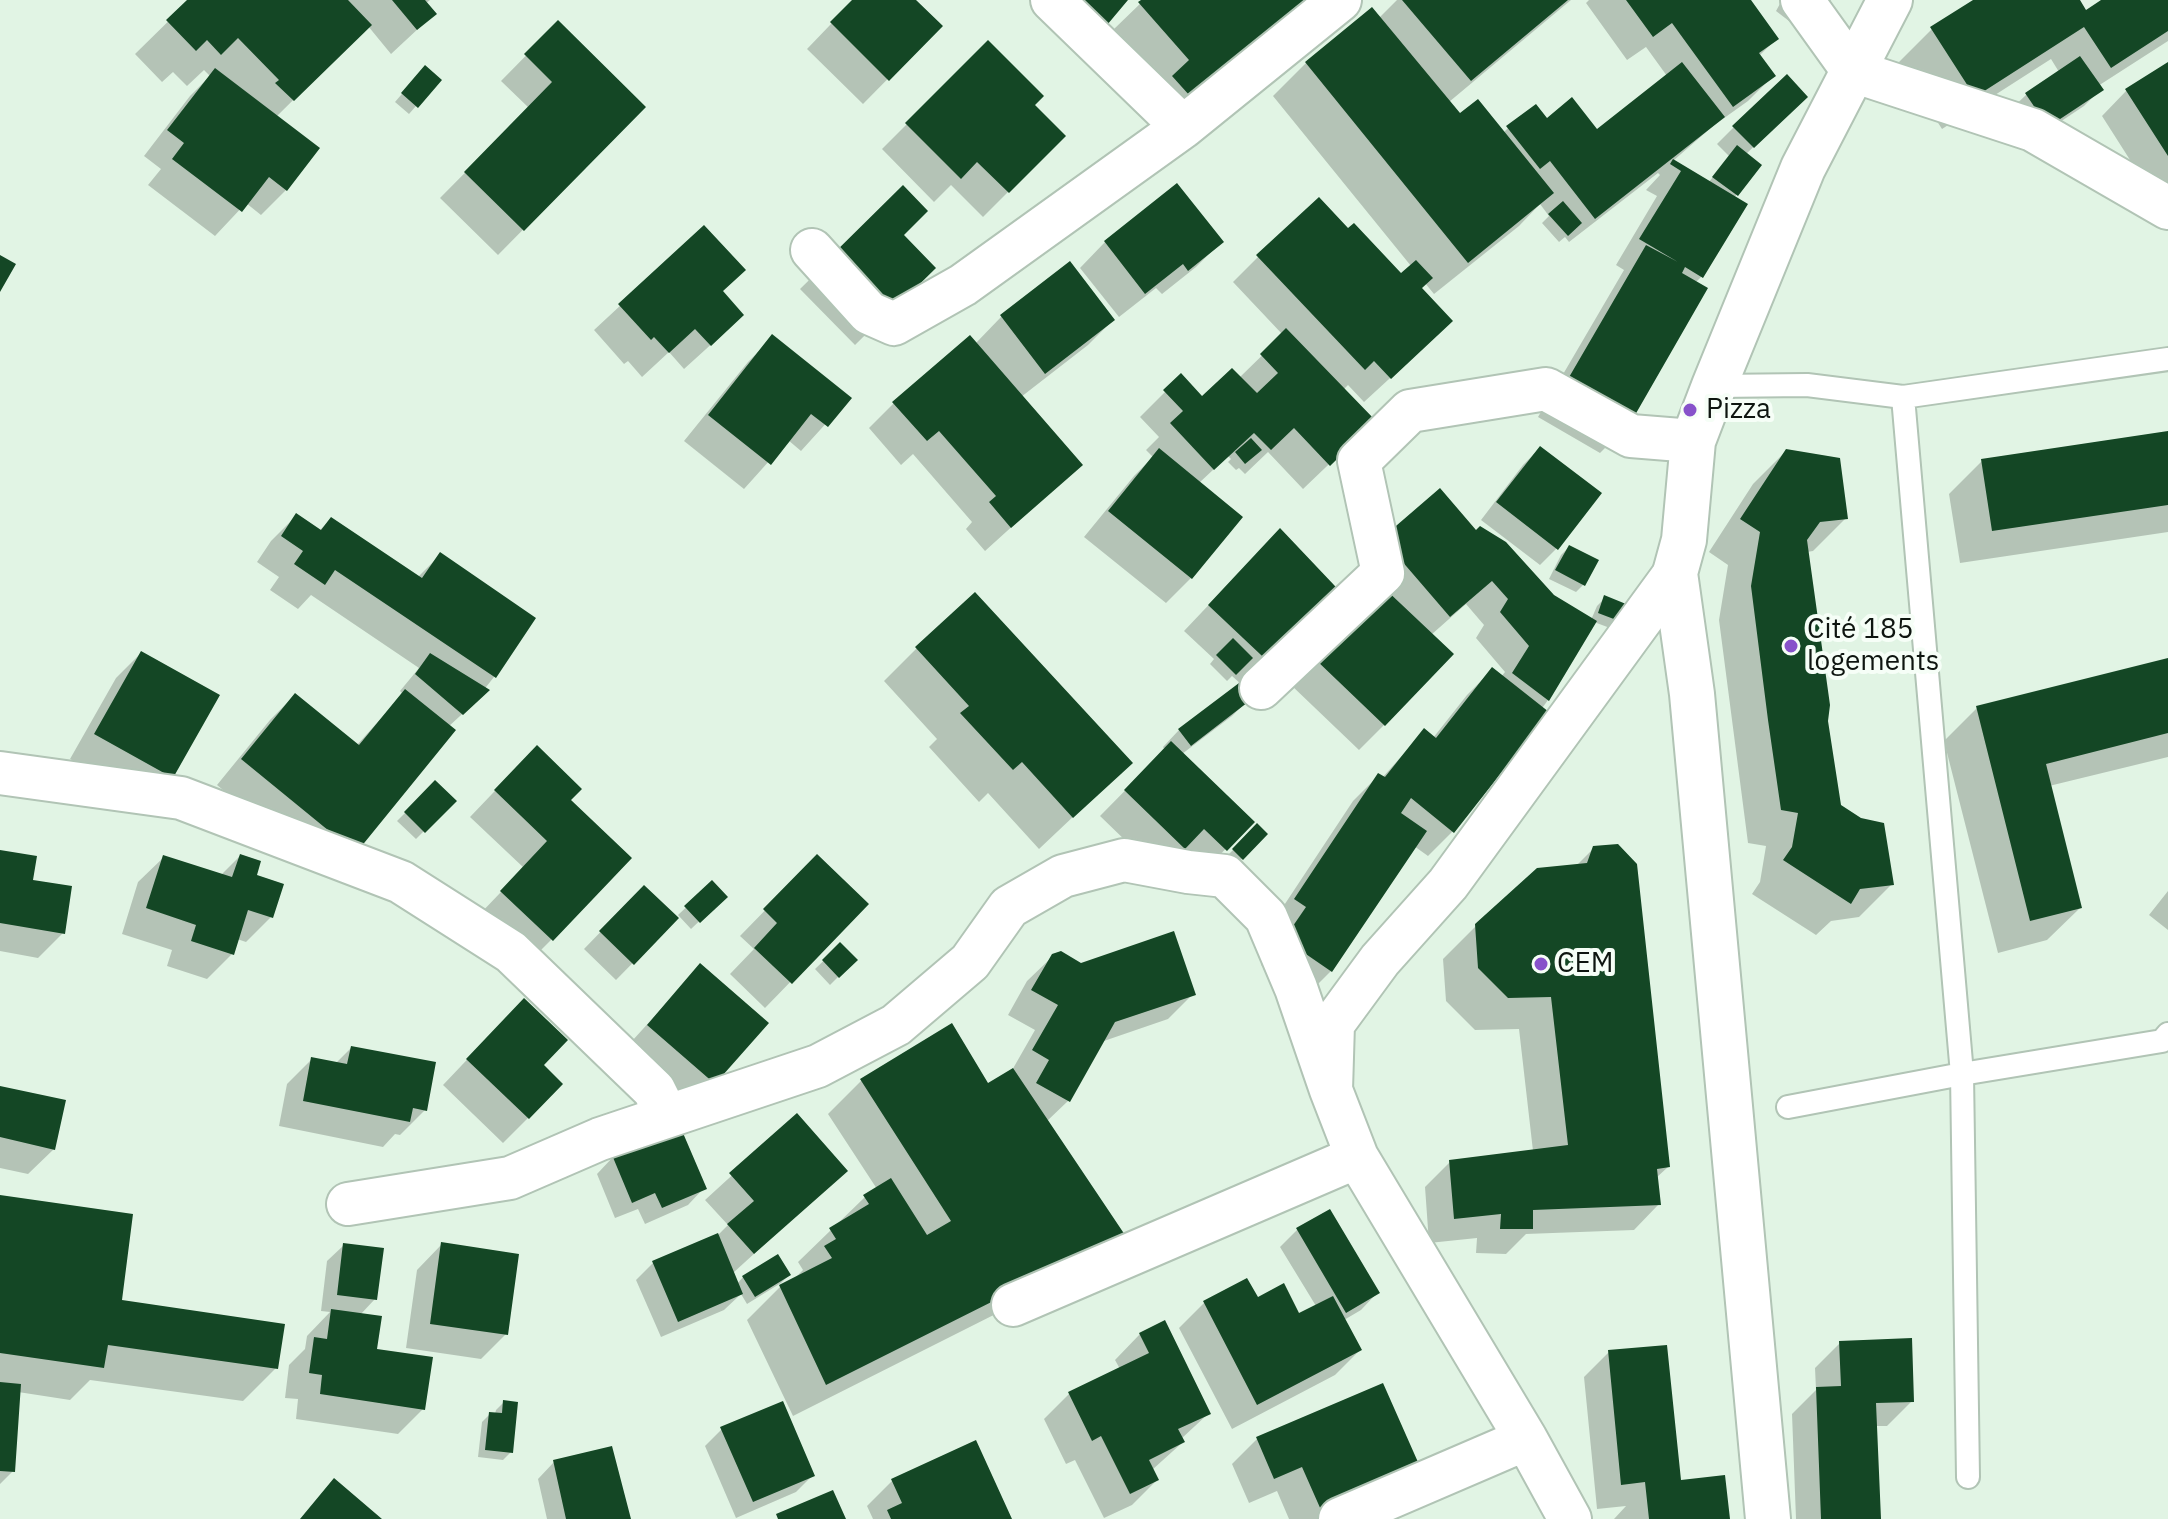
<!DOCTYPE html>
<html>
<head>
<meta charset="utf-8">
<style>
  body { margin:0 }
  canvas { display:block; background:#e1f4e4 }
</style>
</head>
<body>
<canvas width="2168" height="1519"></canvas>
<script>
const context = document.querySelector('canvas').getContext('2d');
context.lineJoin = 'round';
function fill(path, color) { context.fillStyle = color; context.fill(path, 'evenodd'); }
const poly = rows => new Path2D(rows.map(r => 'M' + r).join(''));
function trace(path, color, width, dash) { context.strokeStyle = color; context.lineWidth = width; context.lineCap = dash ? 'butt' : 'round'; context.setLineDash(dash || []); context.stroke(path); }
function drawText(font, color, halo, rows, align = 'center') {
  context.font = font + ' "IBM Plex Sans",sans-serif'; context.lineWidth = 8; context.setLineDash([]); context.textBaseline = 'middle'; context.strokeStyle = halo; context.fillStyle = color; for (const [text, x, y, turn = 0] of rows) {
    context.save(); context.translate(x, y); context.rotate((+turn || 0) * Math.PI / 180); context.textAlign = isNaN(turn) ? turn : align; if (halo) context.strokeText(text, 0, 0); context.fillText(text, 0, 0); context.restore();
  }
}
fill(poly([
  [190,0,430,0,425,4,434,14,391,54,368,26,276,117,286,190,261,215,246,203,215,236,148,185,161,169,144,156,190,96,210,76,204,70,187,86,173,72,162,82,135,54],
  [854,0,913,0,940,26,863,104,807,49],
  [1144,0,1312,3,1172,129,1165,85,1114,29],
  [1397,0,1571,0,1449,102,1460,115,1503,133,1508,128,1546,120,1597,132,1667,76,1646,47,1627,60,1586,3,1589,0,1748,0,1776,39,1759,56,1773,76,1748,101,1713,126,1673,161,1709,182,1729,156,1717,144,1734,127,1789,113,1745,155,1759,165,1734,198,1702,276,1695,283,1625,428,1600,453,1538,417,1624,270,1616,265,1657,196,1646,190,1660,175,1658,173,1569,242,1565,237,1559,242,1542,223,1549,216,1540,204,1519,226,1434,294,1425,283,1420,289,1425,346,1364,402,1348,385,1343,390,1348,446,1303,489,1268,452,1245,474,1239,468,1236,470,1228,462,1231,459,1228,456,1199,483,1240,517,1191,578,1166,603,1084,537,1134,476,1153,457,1146,450,1159,437,1140,417,1181,376,1202,399,1239,378,1283,335,1233,282,1258,257,1348,231,1401,275,1411,266,1273,96,1306,63,1371,10,1378,19],
  [1782,0,1831,0,1802,31,1776,11],
  [1976,0,2077,0,2085,13,2105,0,2168,0,2168,41,2098,86,2101,89,2084,106,2030,142,2009,111,2026,95,2059,72,2051,59,1942,129,1899,62,1932,29],
  [558,23,643,108,498,255,440,198,529,108,501,81],
  [988,43,1032,105,1064,136,983,217,951,185,934,202,882,149],
  [2168,64,2168,201,2146,185,2102,116,2127,90],
  [418,75,416,106,409,114,395,102],
  [903,188,901,235,933,268,855,345,800,289],
  [704,228,721,292,716,340,684,369,669,352,642,377,628,361,624,364,594,330],
  [1105,242,1221,242,1196,267,1162,294,1156,288,1119,317,1080,268],
  [1070,264,1113,320,1088,345,1021,397,1080,465,985,551,966,529,972,522,913,454,901,465,869,428,894,403,975,344,1001,317],
  [773,337,849,398,801,451,788,440,744,489,684,441,748,362],
  [2168,433,2168,532,1960,563,1949,494,1982,461],
  [1540,448,1556,549,1540,565,1481,520,1523,465],
  [1786,451,1846,518,1813,551,1807,552,1826,721,1840,806,1892,884,1859,917,1831,921,1816,935,1752,894,1760,882,1766,846,1748,843,1719,620,1728,565,1709,552,1753,484],
  [296,516,319,531,331,519,417,578,440,555,533,619,494,677,471,706,448,727,329,877,217,785,270,720,295,695,357,745,403,694,400,691,419,668,311,595,298,609,270,590,279,577,257,562,271,541],
  [1476,533,1553,597,1591,620,1597,606,1605,598,1618,620,1610,628,1594,622,1548,700,1453,831,1428,856,1414,846,1331,971,1306,996,1261,965,1282,933,1271,925,1353,801,1378,776,1382,778,1424,731,1433,738,1467,695,1492,670,1501,677,1505,672,1476,638,1484,625,1466,604,1431,635,1384,725,1359,750,1291,685,1381,591,1358,564,1383,540],
  [1569,547,1583,585,1576,592,1549,579,1561,555],
  [1255,556,1349,604,1252,694,1232,676,1227,681,1210,664,1214,659,1184,631],
  [917,648,1130,763,1039,849,988,793,979,802,929,747,937,739,884,681],
  [141,653,171,777,146,802,70,759,116,678],
  [2168,660,2168,757,2049,786,2080,908,2047,940,1998,953,1944,741,1977,708],
  [1249,699,1232,716,1182,754,1252,822,1201,874,1159,873,1100,816,1165,750,1163,747,1179,730],
  [512,773,568,800,552,939,527,964,477,917,524,868,470,817],
  [435,783,454,801,416,839,397,821],
  [1257,826,1266,834,1234,867,1225,858],
  [1594,848,1668,1167,1656,1178,1659,1204,1634,1230,1526,1234,1506,1254,1476,1253,1477,1238,1429,1243,1425,1187,1450,1162,1533,1151,1519,1029,1475,1030,1446,1001,1443,959,1476,926,1576,866],
  [0,852,31,881,63,933,38,958,0,951],
  [240,856,254,876,271,917,246,942,237,939,232,954,207,979,167,966,172,950,122,934,138,882,164,857,220,876],
  [817,857,866,904,765,1008,730,974,754,949,740,936],
  [712,883,725,897,691,929,678,915],
  [644,887,676,919,616,980,584,949],
  [2168,891,2168,930,2149,915],
  [840,945,855,960,830,985,815,969],
  [1053,956,1193,994,1168,1019,1101,1042,1068,1101,1046,1122,1089,1267,793,1416,747,1320,780,1287,793,1280,803,1270,798,1262,865,1197,877,1189,828,1114,861,1081,951,1026,987,1086,1011,1072,1035,1030,1008,1015,1027,981],
  [700,966,766,1023,689,1108,623,1051],
  [499,1026,541,1065,528,1118,503,1143,443,1085],
  [351,1048,425,1110,400,1135,395,1134,383,1147,279,1126,287,1084,312,1059,336,1063],
  [0,1088,54,1149,28,1174,0,1168],
  [797,1116,845,1171,733,1273,737,1284,743,1277,789,1275,781,1283,747,1304,741,1294,724,1310,661,1337,636,1280,653,1263,718,1235,728,1225,705,1200],
  [613,1157,704,1188,688,1205,645,1224,638,1209,615,1218,597,1174],
  [0,1197,119,1302,276,1368,243,1401,90,1380,70,1400,18,1392,13,1471,0,1484],
  [1330,1211,1377,1293,1361,1310,1344,1320,1360,1350,1335,1375,1232,1429,1179,1328,1204,1303,1257,1300,1298,1315,1316,1306,1280,1247,1297,1230],
  [442,1244,506,1334,481,1359,406,1348,417,1270],
  [344,1245,375,1299,360,1315,375,1351,423,1409,398,1434,296,1419,298,1399,285,1398,289,1365,305,1349,307,1336,330,1312,321,1311,327,1261],
  [1140,1334,1209,1413,1181,1439,1183,1442,1152,1470,1157,1480,1132,1505,1104,1518,1075,1460,1066,1464,1044,1419,1069,1394,1120,1369,1115,1360],
  [1840,1343,1912,1401,1887,1426,1875,1426,1879,1519,1796,1519,1792,1414,1816,1390,1815,1368],
  [1609,1352,1679,1478,1728,1519,1614,1519,1626,1506,1597,1509,1584,1377],
  [1382,1385,1360,1519,1289,1519,1277,1491,1249,1503,1232,1464,1257,1439],
  [504,1402,511,1452,503,1460,478,1457,482,1422,490,1414,495,1414,496,1410],
  [722,1429,813,1475,796,1492,736,1518,705,1446],
  [554,1462,629,1519,547,1519,538,1479],
  [892,1481,1010,1519,873,1519,867,1506]
]), '#0003');
fill(poly([
  [187,0,348,0,372,25,294,101,275,83,279,80,238,38,221,55,207,40,196,51,166,20],
  [392,0,425,0,437,14,417,30],
  [852,0,916,0,943,26,889,81,830,22],
  [1079,0,1128,0,1107,25],
  [1141,0,1312,0,1199,106,1172,76,1189,60,1138,2],
  [1402,0,1568,0,1471,81],
  [1626,0,1751,0,1779,39,1759,53,1776,76,1733,107,1672,23,1653,37],
  [1973,0,2080,0,2086,10,2101,0,2168,0,2168,31,2111,68,2084,27,1975,97,1930,27],
  [1372,7,1460,113,1478,99,1554,193,1468,263,1305,62],
  [558,20,646,107,524,231,464,172,552,82,524,54],
  [988,40,1044,96,1035,105,1066,136,1009,193,977,162,961,179,905,123],
  [2080,56,2104,90,2048,127,2025,93],
  [1682,62,1725,117,1595,219,1550,161,1540,169,1506,126,1536,104,1547,118,1572,97,1597,129],
  [2168,62,2168,156,2125,89],
  [425,65,442,80,418,108,401,93],
  [215,68,320,148,287,191,269,177,242,212,172,159,184,143,167,130],
  [1787,74,1808,97,1754,148,1732,126],
  [1737,145,1762,165,1738,196,1712,177],
  [1673,159,1748,204,1703,278,1685,267,1682,273,1708,288,1627,429,1561,391,1646,245,1678,262,1639,239,1681,171,1670,164],
  [1177,183,1224,242,1188,271,1183,264,1145,294,1104,241],
  [903,185,928,211,904,235,936,268,882,321,824,263],
  [1319,197,1348,228,1354,223,1401,273,1416,260,1433,278,1422,288,1453,321,1391,379,1374,361,1365,370,1256,255],
  [1563,201,1582,223,1568,236,1548,214],
  [704,225,746,270,723,291,744,315,711,346,695,329,669,353,654,337,651,340,618,304],
  [0,255,16,264,0,292],
  [1070,261,1115,320,1045,374,1000,315],
  [1286,328,1376,421,1330,466,1294,428,1271,450,1254,433,1214,470,1170,423,1183,411,1163,390,1181,373,1202,396,1232,368,1257,393,1278,373,1260,354],
  [772,334,852,398,828,427,811,414,771,465,708,415],
  [970,335,1083,465,1011,528,989,502,996,496,939,431,927,441,892,402],
  [2168,431,2168,505,1992,531,1981,459],
  [1251,438,1262,450,1245,464,1235,452],
  [1540,446,1602,493,1558,550,1496,502],
  [1159,448,1243,517,1192,579,1108,511],
  [1786,449,1840,458,1848,519,1820,522,1807,540,1830,705,1828,721,1841,805,1861,818,1884,823,1894,885,1860,889,1851,904,1783,860,1792,847,1798,813,1781,810,1768,720,1751,586,1760,532,1740,519],
  [1440,488,1476,530,1480,526,1506,542,1554,595,1597,621,1549,701,1512,673,1529,646,1500,612,1508,599,1492,581,1450,617,1382,538],
  [296,513,321,530,331,517,422,578,440,552,536,618,496,678,335,570,325,585,294,564,303,551,281,536],
  [1280,528,1352,604,1278,671,1208,605],
  [1569,545,1599,560,1585,586,1555,570],
  [1383,587,1454,654,1385,726,1314,658],
  [975,592,1133,763,1073,818,1022,762,1013,770,960,713,969,706,915,647],
  [1604,595,1626,604,1619,621,1598,613],
  [1233,638,1253,658,1236,675,1216,655],
  [141,651,220,695,173,778,94,734],
  [430,653,490,690,463,715,415,674],
  [2168,658,2168,733,2046,764,2082,908,2030,921,1976,706],
  [1492,667,1549,712,1454,833,1411,798,1401,813,1427,831,1332,972,1284,939,1306,907,1294,899,1378,773,1385,777,1424,728,1436,738],
  [1239,683,1252,699,1191,746,1178,729],
  [405,689,456,730,356,853,241,759,295,693,359,745],
  [1171,741,1255,822,1227,851,1204,829,1185,849,1124,790],
  [537,745,582,789,571,800,632,858,553,941,500,891,547,841,494,790],
  [435,780,457,801,425,833,404,812],
  [1257,823,1268,834,1243,860,1232,849],
  [1618,844,1637,864,1670,1167,1657,1169,1661,1205,1533,1210,1533,1229,1500,1229,1501,1214,1454,1219,1449,1160,1568,1145,1551,997,1508,998,1478,968,1475,924,1537,868,1587,863,1593,846],
  [0,850,37,856,33,880,72,886,65,934,0,923],
  [240,854,261,861,257,875,284,884,273,918,248,910,234,955,191,941,196,925,146,908,163,855,232,877],
  [817,854,869,904,792,984,754,948,777,923,763,909],
  [712,880,728,897,700,923,684,906],
  [644,885,679,918,634,965,599,931],
  [1174,931,1196,995,1115,1022,1070,1102,1036,1083,1049,1060,1032,1050,1058,1005,1031,990,1052,954,1061,951,1081,963],
  [840,942,858,960,839,978,822,960],
  [700,963,769,1023,715,1084,647,1025],
  [524,998,568,1040,544,1065,563,1084,529,1119,466,1059],
  [952,1023,988,1083,1013,1068,1125,1235,826,1385,779,1285,832,1258,824,1246,836,1239,829,1228,869,1204,863,1195,891,1178,927,1235,951,1221,860,1079],
  [351,1046,436,1062,427,1111,413,1108,410,1122,303,1101,311,1057,347,1064],
  [0,1086,66,1100,55,1150,0,1137],
  [797,1113,848,1171,754,1254,727,1224,754,1201,729,1173],
  [680,1126,707,1189,662,1208,655,1193,632,1203,612,1155],
  [0,1195,133,1214,122,1300,285,1324,278,1369,108,1345,104,1368,0,1353],
  [1330,1209,1380,1293,1346,1313,1296,1228],
  [718,1233,743,1294,678,1322,652,1261],
  [441,1242,519,1254,508,1335,430,1324],
  [343,1243,384,1248,377,1300,337,1295],
  [778,1254,791,1275,755,1297,742,1276],
  [1247,1278,1258,1297,1284,1283,1299,1313,1333,1296,1362,1350,1257,1405,1203,1301],
  [331,1309,382,1316,377,1349,433,1357,425,1410,320,1394,322,1375,309,1373,314,1337,327,1339],
  [1165,1320,1211,1414,1178,1429,1185,1442,1149,1460,1159,1480,1130,1494,1101,1436,1092,1441,1068,1392,1149,1353,1139,1333],
  [1912,1338,1914,1402,1876,1403,1881,1519,1821,1519,1816,1387,1841,1386,1839,1341],
  [1667,1345,1681,1480,1725,1475,1730,1519,1649,1519,1645,1482,1621,1485,1608,1350],
  [0,1382,21,1384,15,1472,0,1471],
  [1383,1383,1425,1478,1325,1519,1302,1467,1274,1479,1256,1437],
  [503,1400,518,1402,513,1453,485,1450,489,1412,502,1413],
  [783,1401,815,1476,753,1502,720,1427],
  [976,1440,1012,1519,891,1519,887,1510,902,1503,891,1479],
  [612,1446,631,1519,566,1519,553,1460],
  [334,1478,382,1519,300,1519],
  [833,1490,846,1519,778,1519,776,1514]
]), '#144725');
const service = poly([
  [1714,386,1807,385,1903,397,2168,359],
  [1903,397,1962,1074,1968,1477],
  [1788,1107,1962,1074,2162,1041,2168,1034]
]);
const minor = poly([
  [1052,0,1183,127],
  [1802,0,1853,71,2033,130,2168,208],
  [812,250,869,313,894,324,963,285,1183,127,1340,0],
  [1261,688,1383,573,1359,461,1410,411,1546,389,1631,436,1693,441],
  [0,773,181,798,401,882,511,952,654,1090,667,1116],
  [348,1204,510,1178,600,1139,818,1066,896,1025,970,962,1009,907,1063,876,1124,860,1188,872,1225,876,1266,917,1296,988,1331,1090],
  [1013,1305,1357,1157],
  [1340,1519,1526,1439],
  [1570,1519,1526,1439,1357,1157,1331,1090,1333,1024,1380,960,1448,884,1675,573]
]);
const secondary = poly([
  [1768,1519,1692,694,1675,573,1684,540,1693,441,1714,386,1803,168,1890,0]
]);
trace(service, '#b1c4b5', 26);
trace(minor, '#b1c4b5', 46);
trace(secondary, '#b1c4b5', 48);
trace(service, '#fff', 22);
trace(minor, '#fff', 42);
trace(secondary, '#fff', 44);
for (const [x, y, r, color] of [
  [1690,410,8,"#8752ca"],
  [1791,646,8,"#8752ca"],
  [1541,964,8,"#8752ca"]
]) { const dot = new Path2D(); dot.arc(x, y, r, 0, 2 * Math.PI); context.fillStyle = color; context.fill(dot); trace(dot, '#f6fef7', 3); }
drawText('28px', '#0e1510', '#f6fef7', [
  ["Pizza",1706,410],
  ["Cité 185",1807,630],
  ["logements",1807,662],
  ["CEM",1557,964]
], 'left');
</script>
</body>
</html>
